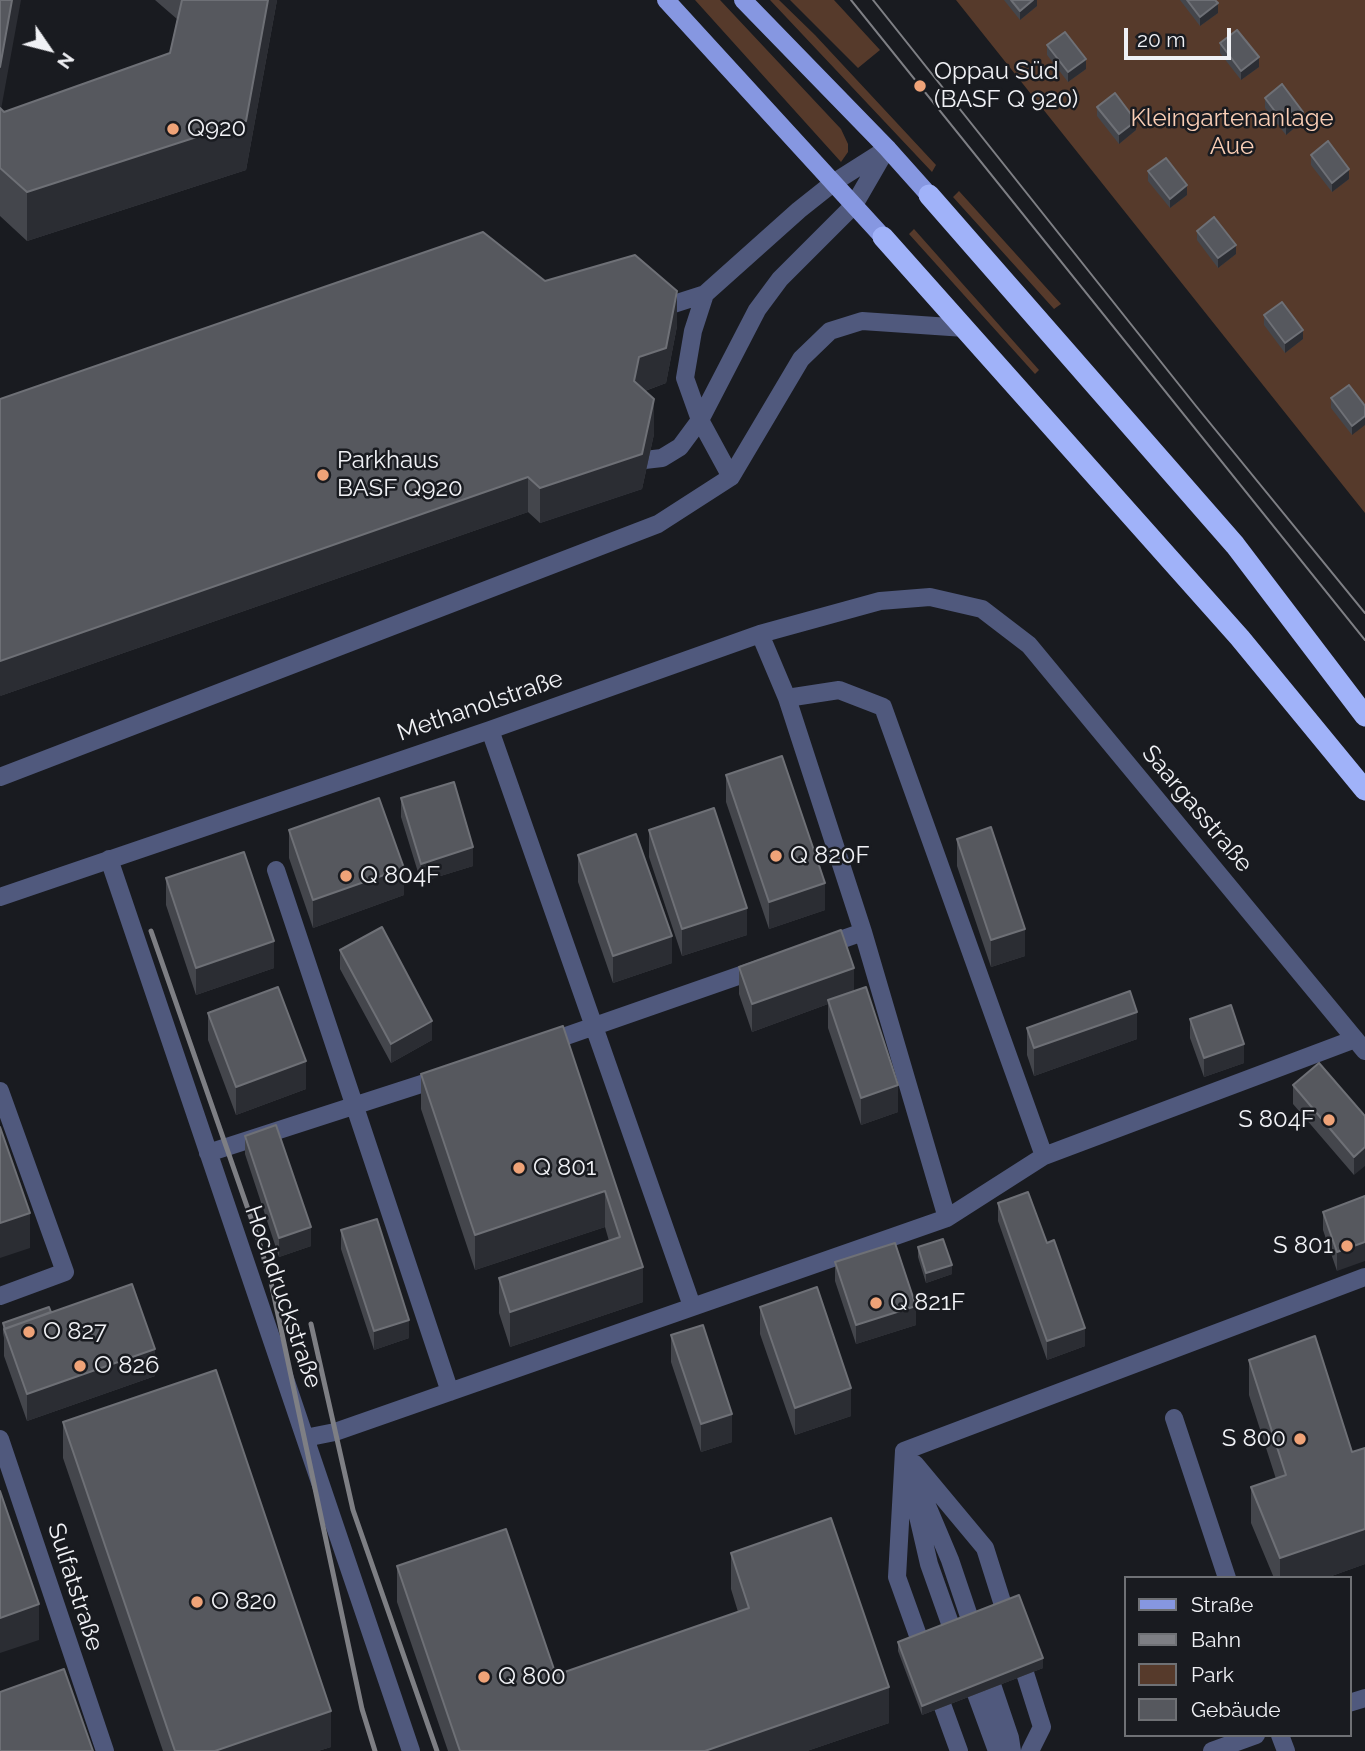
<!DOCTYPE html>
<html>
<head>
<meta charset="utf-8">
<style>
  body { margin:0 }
  #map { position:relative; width:1365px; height:1751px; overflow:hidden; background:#191b20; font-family:Raleway,sans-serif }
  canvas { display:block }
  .legend { position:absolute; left:1124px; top:1576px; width:228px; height:161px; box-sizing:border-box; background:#191b20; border:2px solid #6f7175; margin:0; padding:9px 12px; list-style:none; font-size:21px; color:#f0f1f5 }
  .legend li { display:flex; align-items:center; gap:14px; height:35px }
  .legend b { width:35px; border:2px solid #6f7175 }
  .north { position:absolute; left:14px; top:14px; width:70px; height:70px; -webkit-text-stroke:5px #191b20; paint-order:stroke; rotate:125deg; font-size:19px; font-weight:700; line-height:28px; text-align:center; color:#f0f1f5 }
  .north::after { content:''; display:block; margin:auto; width:24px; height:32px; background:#f0f1f5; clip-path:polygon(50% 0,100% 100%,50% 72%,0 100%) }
  .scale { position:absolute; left:1124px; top:28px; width:107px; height:32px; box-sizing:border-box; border:4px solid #f0f1f5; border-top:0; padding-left:9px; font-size:21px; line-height:24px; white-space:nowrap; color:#f0f1f5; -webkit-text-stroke:5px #191b20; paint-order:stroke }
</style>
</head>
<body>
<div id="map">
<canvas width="1365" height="1751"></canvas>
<ul class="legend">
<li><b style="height:9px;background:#8697e1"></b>Straße</li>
<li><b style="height:9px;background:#7e7f84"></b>Bahn</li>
<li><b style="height:19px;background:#563a2b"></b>Park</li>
<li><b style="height:19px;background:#56585e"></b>Gebäude</li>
</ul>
<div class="north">N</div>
<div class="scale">20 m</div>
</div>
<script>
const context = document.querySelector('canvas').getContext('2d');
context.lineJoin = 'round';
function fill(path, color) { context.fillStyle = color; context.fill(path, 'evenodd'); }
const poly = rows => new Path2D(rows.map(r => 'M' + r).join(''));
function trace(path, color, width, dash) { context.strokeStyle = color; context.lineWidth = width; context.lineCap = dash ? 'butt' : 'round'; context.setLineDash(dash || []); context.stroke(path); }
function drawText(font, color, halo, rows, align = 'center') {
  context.font = font + ' Raleway,sans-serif'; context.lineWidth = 5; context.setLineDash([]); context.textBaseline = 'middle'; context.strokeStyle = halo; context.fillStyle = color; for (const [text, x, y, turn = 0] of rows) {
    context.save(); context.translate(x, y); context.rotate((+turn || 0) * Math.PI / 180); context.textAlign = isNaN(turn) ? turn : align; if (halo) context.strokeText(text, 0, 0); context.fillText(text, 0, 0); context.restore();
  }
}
fill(poly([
  [695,0,720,0,841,129,848,144,848,152,841,162],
  [770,0,779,0,815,35,936,165,932,172],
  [790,0,834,0,880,50,858,68],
  [956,0,1365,0,1365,513],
  [959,191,1061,304,1054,309,953,197],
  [914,229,1039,370,1035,374,909,234]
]), '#563a2b');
trace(poly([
  [705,294,693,331,685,378,700,420,731,477],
  [655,310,705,294,799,210,833,183,885,150],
  [627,462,662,458,680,447,700,420,757,310,780,279,854,205,887,148],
  [760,634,787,698,863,932,947,1218],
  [787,698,839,690,883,707,1044,1156],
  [490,730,692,1306],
  [0,777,658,524,731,477,801,359,830,331,862,321,965,328],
  [109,859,411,1751],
  [276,870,450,1392],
  [0,897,490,730,760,634,880,601,930,597,982,609,1029,645,1365,1051],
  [823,946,863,932],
  [546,1043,761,968],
  [0,1091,65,1272,0,1296],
  [208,1153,443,1077],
  [1174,1418,1227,1578],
  [305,1438,335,1432,947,1218,1044,1156,1355,1039],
  [0,1439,105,1751],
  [904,1451,1365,1277],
  [915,1464,985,1548,1009,1624],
  [914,1499,929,1564,957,1643],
  [1019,1654,1042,1727,1030,1751],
  [925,1655,897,1577,904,1451,950,1560,976,1637],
  [986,1667,1010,1738,1012,1751],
  [968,1672,997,1751],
  [935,1685,959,1751],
  [1349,1703,1365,1698],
  [1280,1735,1286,1751],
  [1212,1751,1256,1735]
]), '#50597d', 18);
trace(poly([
  [666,0,883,237],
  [743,0,887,148,929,195]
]), '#8697e1', 18);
trace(poly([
  [929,195,1235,545,1365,716],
  [883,237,1240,638,1365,790]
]), '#a0b2f9', 21);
trace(poly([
  [851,0,1365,640],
  [873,0,1196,406,1365,613]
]), '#7e7f84', 2);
trace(poly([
  [151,931,257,1235,271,1282,362,1709,375,1751],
  [311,1324,353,1510,437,1751]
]), '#7e7f84', 5);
fill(poly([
  [0,0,1,109,4,112,170,53,177,19,155,0,277,0,246,170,27,241,0,216],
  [1004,0,1037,0,1037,6,1020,20],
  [1180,0,1215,0,1218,13,1200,26],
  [1220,43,1259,67,1241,80,1220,53],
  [1047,45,1086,69,1068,82,1047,55],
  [1265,98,1303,121,1286,135,1265,108],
  [1097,107,1136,130,1119,144,1097,116],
  [1311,155,1349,179,1332,192,1311,165],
  [1148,171,1187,195,1170,208,1148,181],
  [1197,231,1236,254,1218,268,1197,240],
  [545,281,677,326,666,383,645,391,654,434,642,489,540,523,528,512,0,696],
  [1264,315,1303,339,1285,353,1264,325],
  [1331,398,1365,406,1352,435,1331,408],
  [726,775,825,910,769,929,726,802],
  [401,798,473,866,421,882,401,817],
  [289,830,404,895,313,928,289,858],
  [649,830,747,935,682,956,649,857],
  [957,839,1025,956,991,967,957,866],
  [578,855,672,963,613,983,578,882],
  [166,878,274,968,196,995,166,905],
  [340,950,432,1040,391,1063,340,969],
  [739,967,854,991,898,1112,861,1125,828,1028,828,1004,752,1032,739,994],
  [208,1013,306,1089,236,1115,208,1040],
  [1190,1019,1244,1063,1204,1077,1190,1038],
  [563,1026,643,1302,510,1347,499,1313,499,1278,609,1241,605,1227,475,1270,421,1109,421,1074],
  [1027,1028,1137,1039,1034,1076,1027,1055],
  [1293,1085,1365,1116,1354,1175,1293,1104],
  [245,1136,311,1246,279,1257,245,1154],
  [1365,1196,1337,1271,1323,1230,1323,1212],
  [998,1203,1085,1346,1047,1360,998,1221],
  [341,1230,409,1338,374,1350,341,1249],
  [918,1247,952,1274,926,1283,918,1257],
  [835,1262,916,1325,856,1344,835,1281],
  [760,1307,851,1416,795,1435,760,1334],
  [51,1312,155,1376,27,1421,4,1356,4,1338,3,1333,3,1323],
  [671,1335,732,1442,701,1452,671,1362],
  [1249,1360,1352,1452,1365,1448,1365,1564,1326,1578,1274,1578,1251,1523,1251,1487,1276,1479,1249,1395],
  [63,1422,331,1747,318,1751,163,1751,63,1458],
  [731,1553,889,1723,807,1751,448,1751,397,1602,397,1566,556,1675,738,1612,731,1589],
  [898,1642,1043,1668,922,1715,898,1651]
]), '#44464c');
fill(poly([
  [12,0,21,0,0,115,0,67],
  [268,0,277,0,246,170,27,241,27,192],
  [1033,0,1037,0,1037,6,1020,20,1020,11],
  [1218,3,1218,13,1200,26,1200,17],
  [1259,57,1259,67,1241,80,1241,71],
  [1086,59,1086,69,1068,82,1068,72],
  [1303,112,1303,121,1286,135,1286,126],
  [1136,121,1136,130,1119,144,1119,134],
  [1349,169,1349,179,1332,192,1332,183],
  [1187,185,1187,195,1170,208,1170,199],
  [1236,245,1236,254,1218,268,1218,258],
  [677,291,677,326,666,383,639,393,634,381,639,357],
  [1303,330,1303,339,1285,353,1285,343],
  [654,399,654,434,642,489,540,523,540,488],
  [1365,416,1365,425,1352,435,1352,426],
  [528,477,528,512,0,696,0,661],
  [473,847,473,866,421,882,421,864],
  [404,868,404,895,313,928,313,900],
  [825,883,825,910,769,929,769,902],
  [747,908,747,935,682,956,682,929],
  [1025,929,1025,956,991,967,991,940],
  [672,936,672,963,613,983,613,956],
  [274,941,274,968,196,995,196,968],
  [854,968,854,995,828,1000,828,1004,752,1032,752,1004],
  [1137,1012,1137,1039,1034,1076,1034,1048],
  [432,1021,432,1040,391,1063,391,1044],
  [1244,1044,1244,1063,1204,1077,1204,1058],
  [306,1061,306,1089,236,1115,236,1087],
  [898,1085,898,1112,861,1125,861,1098],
  [1365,1147,1365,1166,1354,1175,1354,1157],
  [605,1191,605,1227,475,1270,475,1235],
  [30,1213,30,1248,0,1258,0,1223],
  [311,1227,311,1246,279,1257,279,1238],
  [1365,1242,1365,1261,1337,1271,1337,1252],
  [952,1265,952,1274,926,1283,926,1273],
  [643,1267,643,1302,510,1347,510,1312],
  [916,1306,916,1325,856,1344,856,1325],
  [409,1320,409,1338,374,1350,374,1331],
  [1085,1328,1085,1346,1047,1360,1047,1341],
  [155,1349,155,1376,27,1421,27,1394],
  [851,1388,851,1416,795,1435,795,1408],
  [732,1414,732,1442,701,1452,701,1424],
  [1365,1529,1365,1564,1326,1578,1280,1578,1280,1558],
  [39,1604,39,1640,0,1653,0,1618],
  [1043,1658,1043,1668,922,1715,922,1706],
  [889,1687,889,1723,807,1751,705,1751],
  [331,1711,331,1747,318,1751,215,1751]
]), '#2b2d33');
const building = poly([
  [0,0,12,0,0,67,0,0],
  [182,0,268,0,246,121,27,192,0,168,0,108,4,112,170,53,182,0],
  [1011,0,1033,0,1020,11,1011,0],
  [1187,0,1215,0,1218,3,1200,17,1187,0],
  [1237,30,1259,57,1241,71,1220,43,1237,30],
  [1065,32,1086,59,1068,72,1047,45,1065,32],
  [1282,84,1303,112,1286,126,1265,98,1282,84],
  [1115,93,1136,121,1119,134,1097,107,1115,93],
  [1328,141,1349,169,1332,183,1311,155,1328,141],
  [1166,158,1187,185,1170,199,1148,171,1166,158],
  [1214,217,1236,245,1218,258,1197,231,1214,217],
  [483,232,545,281,635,255,677,291,666,348,639,357,634,381,654,399,642,454,540,488,528,477,0,661,0,399,483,232],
  [1282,302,1303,330,1285,343,1264,315,1282,302],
  [1349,385,1365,406,1365,416,1352,426,1331,398,1349,385],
  [782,756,825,883,769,902,726,775,782,756],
  [454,782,473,847,421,864,401,798,454,782],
  [379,798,404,868,313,900,289,830,379,798],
  [714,808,747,908,682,929,649,830,714,808],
  [991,827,1025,929,991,940,957,839,991,827],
  [636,834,672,936,613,956,578,855,636,834],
  [244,852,274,941,196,968,166,878,244,852],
  [382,927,432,1021,391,1044,340,950,382,927],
  [841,930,854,968,752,1004,739,967,841,930],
  [278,987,306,1061,236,1087,208,1013,278,987],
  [866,987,898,1085,861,1098,828,1000,866,987],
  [1130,991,1137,1012,1034,1048,1027,1028,1130,991],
  [1231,1005,1244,1044,1204,1058,1190,1019,1231,1005],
  [563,1026,643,1267,510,1312,499,1278,620,1237,605,1191,475,1235,421,1074,563,1026],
  [1319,1063,1365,1116,1365,1147,1354,1157,1293,1085,1319,1063],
  [276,1125,311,1227,279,1238,245,1136,276,1125],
  [0,1127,30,1213,0,1223,0,1127],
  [1028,1192,1047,1243,1054,1240,1085,1328,1047,1341,998,1203,1028,1192],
  [1365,1196,1365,1242,1337,1252,1323,1212,1365,1196],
  [377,1219,409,1320,374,1331,341,1230,377,1219],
  [943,1239,952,1265,926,1273,918,1247,943,1239],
  [895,1243,916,1306,856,1325,835,1262,895,1243],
  [132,1284,155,1349,27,1394,4,1329,132,1284],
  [817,1287,851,1388,795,1408,760,1307,817,1287],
  [49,1307,51,1312,5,1329,3,1323,49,1307],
  [703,1325,732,1414,701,1424,671,1335,703,1325],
  [1315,1336,1352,1452,1365,1448,1365,1529,1280,1558,1251,1487,1286,1475,1249,1360,1315,1336],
  [216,1370,331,1711,215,1751,175,1751,63,1422,216,1370],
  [0,1491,39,1604,0,1618,0,1491],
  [831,1518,889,1687,705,1751,460,1751,397,1566,506,1529,556,1675,749,1608,731,1553,831,1518],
  [1019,1595,1043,1658,922,1706,898,1642,1019,1595],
  [64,1669,93,1751,0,1751,0,1692,64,1669]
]);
fill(building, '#56585e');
trace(building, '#6e7076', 2);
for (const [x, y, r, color] of [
  [920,86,7,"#efa378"],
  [173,129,7,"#efa378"],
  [323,475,7,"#efa378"],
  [776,856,7,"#efa378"],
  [346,876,7,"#efa378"],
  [1329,1120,7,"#efa378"],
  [519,1168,7,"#efa378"],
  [1347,1246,7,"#efa378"],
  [876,1303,7,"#efa378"],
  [29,1332,7,"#efa378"],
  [80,1366,7,"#efa378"],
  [1300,1439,7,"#efa378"],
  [197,1602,7,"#efa378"],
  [484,1677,7,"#efa378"]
]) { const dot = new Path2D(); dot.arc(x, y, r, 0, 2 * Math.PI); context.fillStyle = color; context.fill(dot); trace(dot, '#191b20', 2.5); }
drawText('24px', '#f0f1f5', '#191b20', [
  ["Oppau Süd",934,72],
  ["(BASF Q 920)",934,100],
  ["Q920",187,129],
  ["Parkhaus",337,461],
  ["BASF Q920",337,489],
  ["Q 820F",790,856],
  ["Q 804F",360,876],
  ["S 804F",1315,1120,"right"],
  ["Q 801",533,1168],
  ["S 801",1333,1246,"right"],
  ["Q 821F",890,1303],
  ["O 827",43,1332],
  ["O 826",94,1366],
  ["S 800",1286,1439,"right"],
  ["O 820",211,1602],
  ["Q 800",498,1677]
], 'left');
drawText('24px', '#faceb5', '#191b20', [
  ["Kleingartenanlage",1232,119],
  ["Aue",1232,147]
]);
drawText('24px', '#f0f1f5', '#191b20', [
  ["Methanolstraße",480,706,-19],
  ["Saargasstraße",1197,809,50],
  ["Hochdruckstraße",283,1297,71],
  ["Sulfatstraße",75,1587,72]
]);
</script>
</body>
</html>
